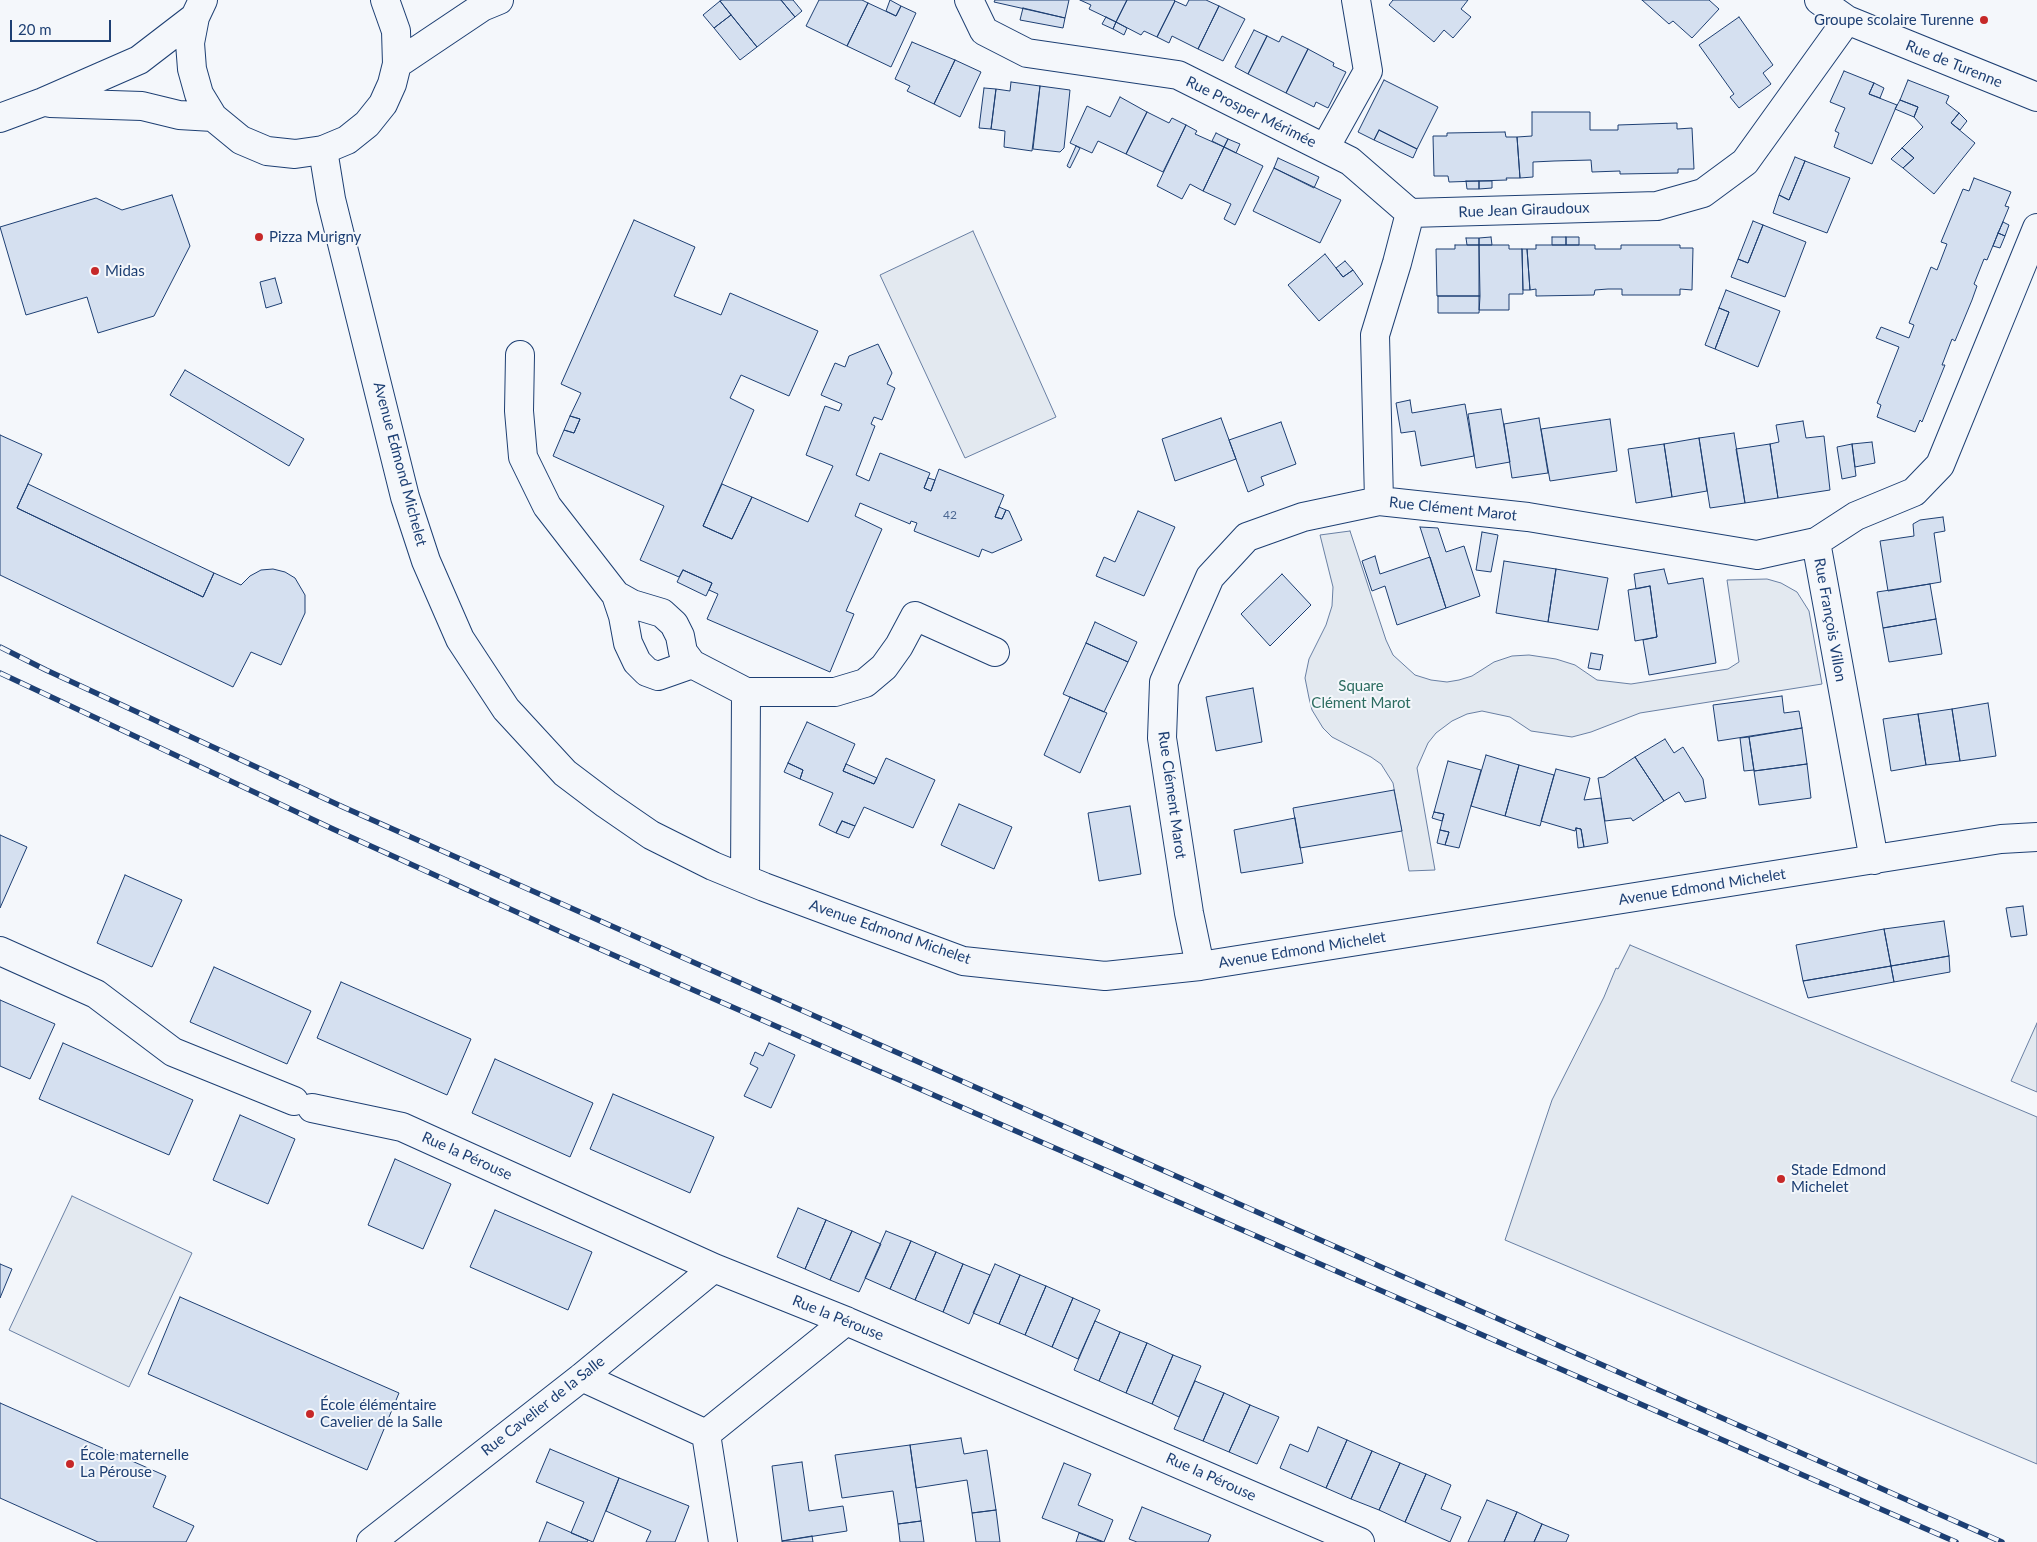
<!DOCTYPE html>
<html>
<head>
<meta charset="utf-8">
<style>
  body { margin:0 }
  #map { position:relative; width:2037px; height:1542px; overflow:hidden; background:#f4f7fb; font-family:Lato,sans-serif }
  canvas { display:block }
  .scale { position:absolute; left:10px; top:20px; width:101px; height:22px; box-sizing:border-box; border:2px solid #1d3f73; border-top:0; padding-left:6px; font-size:15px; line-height:18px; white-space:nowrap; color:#1d3f73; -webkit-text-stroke:4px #f4f7fb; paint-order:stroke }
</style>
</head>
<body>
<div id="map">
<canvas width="2037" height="1542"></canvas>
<div class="scale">20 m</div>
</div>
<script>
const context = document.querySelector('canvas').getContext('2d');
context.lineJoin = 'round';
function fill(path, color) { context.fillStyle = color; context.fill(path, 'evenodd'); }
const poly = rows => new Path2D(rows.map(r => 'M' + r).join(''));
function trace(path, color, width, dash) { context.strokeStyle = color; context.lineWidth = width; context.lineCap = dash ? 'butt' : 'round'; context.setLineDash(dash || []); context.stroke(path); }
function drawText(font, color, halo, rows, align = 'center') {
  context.font = font + ' Lato,sans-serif'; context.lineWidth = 4; context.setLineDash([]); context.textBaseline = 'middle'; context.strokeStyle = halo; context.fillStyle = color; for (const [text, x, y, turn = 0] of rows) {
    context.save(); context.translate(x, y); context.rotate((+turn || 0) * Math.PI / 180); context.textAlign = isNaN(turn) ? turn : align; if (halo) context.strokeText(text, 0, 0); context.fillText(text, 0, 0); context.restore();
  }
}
const green = poly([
  [973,231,1056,417,965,458,880,275,973,231],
  [1350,531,1386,640,1393,655,1415,675,1431,680,1447,682,1459,680,1472,676,1494,662,1512,656,1529,655,1556,659,1575,665,1597,680,1631,684,1728,669,1739,662,1727,580,1767,579,1781,583,1797,592,1809,611,1822,684,1640,713,1591,732,1572,737,1531,731,1510,717,1482,711,1467,714,1452,721,1436,733,1428,743,1417,768,1435,870,1409,871,1393,783,1381,764,1371,757,1332,737,1323,728,1312,710,1309,698,1305,678,1309,659,1326,625,1332,606,1333,587,1320,535,1350,531],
  [1630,945,2037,1117,2037,1464,1505,1240,1552,1100,1604,997,1616,968,1618,969,1630,945],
  [2037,1023,2037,1092,2011,1081,2037,1023],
  [72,1196,192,1253,129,1387,9,1330,72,1196]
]);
fill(green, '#e3e9f0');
trace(green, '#687fa3', 1);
const building = poly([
  [722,0,781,0,795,17,757,47,720,1,722,0],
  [781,0,793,0,802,11,795,17,781,0],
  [819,0,862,0,868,3,847,46,806,26,819,0],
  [890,0,901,6,896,16,886,11,890,0],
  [995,0,1069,0,1065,18,994,2,995,0],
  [1080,0,1127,0,1116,22,1089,9,1091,5,1080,0],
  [1127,0,1174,0,1175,1,1157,37,1144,31,1141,35,1116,22,1127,0],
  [1189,0,1206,0,1219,6,1198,49,1172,36,1169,43,1157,37,1175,1,1186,6,1189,0],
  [1393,0,1468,0,1461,9,1471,17,1453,38,1444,30,1434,42,1389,5,1393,0],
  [1642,0,1709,0,1719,9,1692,38,1673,21,1669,24,1642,0],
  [720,1,731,15,714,28,703,15,720,1],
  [868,3,896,16,901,6,916,13,891,67,847,46,868,3],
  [1219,6,1245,19,1223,61,1198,49,1219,6],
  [1023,8,1065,18,1063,28,1020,20,1023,8],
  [731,15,757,47,740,60,714,28,731,15],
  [1106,17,1116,22,1113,29,1102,24,1106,17],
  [1739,17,1773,65,1763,73,1771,84,1739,108,1730,97,1734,94,1699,45,1739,17],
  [1116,22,1127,28,1124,35,1113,29,1116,22],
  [1254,30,1267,36,1248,74,1235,67,1254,30],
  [1267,36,1279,42,1282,36,1308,49,1286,93,1248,74,1267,36],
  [912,42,955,60,934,104,907,91,910,86,895,79,912,42],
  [1308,49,1334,63,1333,66,1346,72,1328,108,1316,102,1314,107,1286,93,1308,49],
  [955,60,981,72,960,117,934,104,955,60],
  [1844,71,1874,83,1869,94,1897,105,1872,164,1834,147,1839,133,1835,131,1845,108,1830,102,1844,71],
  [1384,80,1438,107,1417,149,1379,130,1374,140,1358,132,1384,80],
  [1908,80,1949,96,1946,103,1959,113,1951,123,1975,143,1934,194,1903,168,1914,158,1902,148,1923,127,1914,117,1918,107,1900,100,1908,80],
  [1011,82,1040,86,1032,151,1004,147,1005,131,991,129,996,89,1010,91,1011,82],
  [1874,83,1884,88,1880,98,1869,94,1874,83],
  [1040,86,1070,90,1064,148,1060,152,1033,149,1040,86],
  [984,88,996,89,991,129,979,128,984,88],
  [1120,97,1147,112,1126,154,1098,141,1092,153,1070,143,1087,106,1110,117,1120,97],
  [1900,100,1918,107,1914,117,1895,109,1900,100],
  [1147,112,1169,123,1172,118,1186,125,1163,172,1126,154,1147,112],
  [1532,112,1590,112,1590,130,1618,130,1618,125,1677,123,1677,129,1692,128,1694,169,1678,169,1678,173,1620,174,1620,171,1592,172,1591,160,1554,161,1533,162,1533,177,1520,178,1517,137,1532,136,1532,112],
  [1959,113,1967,121,1960,130,1951,123,1959,113],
  [1186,125,1197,131,1195,134,1224,147,1203,191,1190,184,1182,199,1157,186,1186,125],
  [1379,130,1417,149,1413,158,1374,140,1379,130],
  [1505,132,1506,137,1517,137,1520,178,1506,178,1507,180,1449,182,1448,176,1434,176,1433,136,1447,136,1447,133,1505,132],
  [1216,133,1228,139,1224,147,1212,141,1216,133],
  [1228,139,1240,144,1236,153,1224,147,1228,139],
  [1076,146,1080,148,1070,168,1067,166,1076,146],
  [1224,147,1263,166,1235,225,1224,219,1231,204,1203,191,1224,147],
  [1902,148,1914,158,1903,168,1891,159,1902,148],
  [1795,157,1805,161,1789,200,1779,195,1795,157],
  [1278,158,1319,177,1314,188,1274,168,1278,158],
  [1805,161,1850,178,1827,233,1773,213,1779,195,1789,200,1805,161],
  [1274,168,1341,200,1320,243,1253,211,1274,168],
  [1974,178,2011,192,2005,206,2009,207,1987,260,1984,259,1974,284,1977,286,1972,300,1955,341,1952,339,1942,365,1945,365,1922,422,1920,420,1915,432,1877,417,1881,405,1877,403,1899,347,1876,338,1881,327,1909,338,1914,325,1909,323,1931,267,1937,270,1947,244,1941,242,1963,189,1969,191,1974,178],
  [1466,181,1479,181,1479,189,1467,189,1466,181],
  [1479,181,1492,181,1492,188,1479,189,1479,181],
  [172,195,190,246,154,316,98,333,87,297,26,315,0,227,96,198,122,210,172,195],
  [634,220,695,247,674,296,721,315,730,293,818,331,789,396,741,375,730,398,754,410,703,526,732,539,752,497,808,522,833,466,806,455,825,406,839,411,842,404,821,395,835,363,845,367,849,356,878,344,892,373,887,384,895,388,882,420,874,417,871,424,875,426,856,475,869,481,880,453,930,473,924,488,931,491,939,469,1004,495,995,517,1002,519,1006,510,1009,511,1022,540,992,553,982,549,979,557,914,531,917,523,911,521,910,524,860,503,855,516,882,529,846,611,854,614,830,672,707,619,718,594,709,590,712,583,683,570,679,577,640,560,664,506,553,456,564,430,574,433,580,419,570,416,581,393,561,384,634,220],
  [1753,221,1763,225,1748,263,1738,259,1753,221],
  [2003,222,2009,225,2005,236,1998,233,2003,222],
  [1763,225,1806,242,1785,297,1731,277,1738,259,1748,263,1763,225],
  [1998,233,2005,236,2000,248,1993,246,1998,233],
  [1491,237,1492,245,1479,245,1479,238,1491,237],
  [1552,237,1566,237,1566,245,1552,245,1552,237],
  [1566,237,1579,237,1579,245,1566,245,1566,237],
  [1466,238,1479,238,1479,245,1467,245,1466,238],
  [1455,245,1479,245,1480,296,1437,296,1436,249,1455,249,1455,245],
  [1479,245,1509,245,1509,249,1522,249,1523,294,1509,294,1509,310,1479,310,1479,245],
  [1536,245,1595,245,1595,249,1621,249,1621,245,1680,245,1680,248,1693,248,1692,290,1680,289,1680,295,1622,295,1622,289,1608,289,1595,290,1594,295,1536,296,1536,289,1530,290,1527,249,1536,249,1536,245],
  [1522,249,1527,249,1530,290,1523,290,1522,249],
  [1325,254,1343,277,1353,270,1363,284,1319,321,1288,285,1325,254],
  [1345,261,1353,270,1343,277,1336,268,1345,261],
  [275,278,282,303,266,308,260,282,275,278],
  [1726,290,1780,311,1758,367,1715,349,1729,312,1719,308,1726,290],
  [1438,296,1480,296,1479,313,1438,313,1438,296],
  [1719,308,1729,312,1715,349,1705,345,1719,308],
  [185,370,304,439,289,466,170,395,185,370],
  [1410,400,1412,413,1465,404,1474,456,1421,466,1415,431,1401,433,1396,403,1410,400],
  [1501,409,1510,462,1476,468,1468,414,1501,409],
  [570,416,580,419,574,433,564,430,570,416],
  [1221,418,1236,459,1175,481,1162,439,1221,418],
  [1539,418,1548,473,1512,478,1504,424,1539,418],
  [1610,419,1617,471,1550,481,1541,429,1610,419],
  [1803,421,1806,438,1824,436,1830,490,1778,498,1770,444,1779,442,1776,425,1803,421],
  [1281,422,1296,464,1261,477,1264,485,1248,492,1229,440,1281,422],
  [1734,433,1745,503,1710,508,1699,438,1734,433],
  [0,435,42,454,17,508,203,597,214,573,241,585,250,576,261,570,273,569,285,572,295,578,305,595,305,613,281,665,251,652,233,687,0,575,0,435],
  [1699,438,1707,491,1672,497,1664,444,1699,438],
  [1872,442,1875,463,1855,467,1852,444,1872,442],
  [1664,444,1672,497,1636,503,1628,449,1664,444],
  [1770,444,1778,498,1745,503,1736,449,1770,444],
  [1852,444,1856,476,1842,479,1837,447,1852,444],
  [928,478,935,480,931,491,924,488,928,478],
  [28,484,214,573,203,597,17,508,28,484],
  [722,484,752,497,732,539,703,526,722,484],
  [999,507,1006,510,1002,519,995,517,999,507],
  [1138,511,1175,527,1144,596,1096,576,1104,557,1115,562,1138,511],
  [1943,517,1945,531,1934,533,1941,582,1888,591,1880,541,1914,536,1913,524,1920,520,1943,517],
  [1420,527,1438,528,1446,552,1464,546,1480,596,1446,608,1420,527],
  [1482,532,1498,535,1491,572,1476,570,1482,532],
  [1375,556,1380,574,1430,557,1446,608,1397,625,1385,586,1372,591,1362,561,1375,556],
  [1504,561,1556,569,1548,622,1496,613,1504,561],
  [1556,569,1608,578,1598,630,1548,622,1556,569],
  [1664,569,1668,584,1703,578,1716,663,1649,675,1643,640,1657,637,1650,586,1636,589,1634,574,1664,569],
  [683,570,712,583,706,596,677,582,683,570],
  [1282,574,1311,605,1270,646,1241,614,1282,574],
  [1930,584,1936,619,1883,628,1877,592,1930,584],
  [1650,586,1657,637,1635,641,1628,590,1650,586],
  [1936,619,1942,654,1889,662,1883,628,1936,619],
  [1095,622,1137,642,1128,662,1086,643,1095,622],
  [1086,643,1128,662,1104,712,1063,694,1086,643],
  [1591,653,1603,655,1600,670,1588,668,1591,653],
  [1253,688,1262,742,1216,751,1206,697,1253,688],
  [1782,696,1784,713,1799,711,1802,728,1718,741,1713,705,1782,696],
  [1070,697,1107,713,1080,773,1044,755,1070,697],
  [1988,703,1996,756,1960,761,1952,709,1988,703],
  [1952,709,1960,761,1926,765,1918,714,1952,709],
  [1918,714,1926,765,1891,771,1883,719,1918,714],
  [807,722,855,744,843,771,874,784,886,758,935,780,913,828,864,807,855,826,842,821,836,833,819,825,833,793,800,779,803,770,788,763,807,722],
  [1802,728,1807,764,1754,771,1749,737,1802,728],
  [1749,737,1754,770,1744,771,1740,738,1749,737],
  [1665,739,1674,753,1683,747,1703,779,1706,798,1685,802,1679,792,1664,801,1635,757,1665,739],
  [1486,755,1519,765,1505,816,1471,806,1486,755],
  [1635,757,1664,801,1633,821,1631,818,1605,821,1598,778,1604,777,1635,757],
  [1448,761,1481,770,1459,848,1445,845,1449,832,1440,830,1444,814,1434,812,1448,761],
  [788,763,803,770,800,779,784,772,788,763],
  [846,764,877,778,874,784,843,771,846,764],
  [1807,764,1811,798,1759,805,1754,771,1807,764],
  [1519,765,1554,775,1540,826,1505,816,1519,765],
  [1556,769,1590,778,1584,800,1601,798,1608,843,1584,847,1581,829,1576,828,1575,831,1541,821,1556,769],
  [1394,790,1402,831,1300,848,1293,808,1394,790],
  [959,804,1012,827,994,869,941,845,959,804],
  [1130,806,1141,874,1099,881,1088,813,1130,806],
  [1434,812,1444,814,1442,821,1432,818,1434,812],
  [1295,818,1303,863,1241,873,1234,830,1295,818],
  [842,821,855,826,849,838,836,833,842,821],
  [1576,828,1581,829,1584,847,1578,848,1576,828],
  [1440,830,1449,832,1445,845,1437,843,1440,830],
  [0,835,27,847,0,908,0,835],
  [125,875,182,900,152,967,97,943,125,875],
  [2023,906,2027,935,2011,937,2006,908,2023,906],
  [1944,921,1949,956,1891,966,1884,929,1944,921],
  [1884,929,1891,966,1803,981,1796,945,1884,929],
  [1949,956,1950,972,1894,982,1891,966,1949,956],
  [1891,966,1894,982,1808,998,1803,981,1891,966],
  [214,967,311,1011,287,1064,190,1022,214,967],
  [341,982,471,1039,447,1095,317,1038,341,982],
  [0,1000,55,1024,30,1079,0,1066,0,1000],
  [63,1043,193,1100,169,1155,39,1099,63,1043],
  [769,1043,795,1055,771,1108,744,1096,758,1068,750,1064,755,1052,763,1056,769,1043],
  [495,1059,593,1103,570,1157,472,1113,495,1059],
  [613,1094,714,1137,690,1193,590,1149,613,1094],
  [240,1115,295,1139,268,1204,213,1180,240,1115],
  [395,1159,451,1184,423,1249,368,1225,395,1159],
  [798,1208,826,1220,805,1269,777,1257,798,1208],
  [495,1210,592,1252,568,1310,470,1267,495,1210],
  [826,1220,852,1231,830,1280,805,1269,826,1220],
  [852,1231,881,1244,859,1292,830,1280,852,1231],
  [886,1231,911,1241,890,1289,865,1278,886,1231],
  [911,1241,936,1252,915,1300,890,1289,911,1241],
  [936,1252,963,1264,943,1312,915,1300,936,1252],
  [0,1264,12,1269,0,1298,0,1264],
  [963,1264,990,1275,969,1324,943,1312,963,1264],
  [995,1264,1020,1275,999,1324,973,1313,995,1264],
  [1020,1275,1046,1286,1025,1335,999,1324,1020,1275],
  [1046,1286,1073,1298,1052,1347,1025,1335,1046,1286],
  [180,1297,399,1393,367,1470,148,1374,180,1297],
  [1073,1298,1100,1310,1078,1359,1052,1347,1073,1298],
  [1095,1321,1120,1332,1099,1381,1074,1370,1095,1321],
  [1120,1332,1147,1343,1126,1393,1099,1381,1120,1332],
  [1147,1343,1173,1355,1152,1404,1126,1393,1147,1343],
  [1173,1355,1201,1366,1179,1417,1152,1404,1173,1355],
  [1195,1381,1224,1393,1203,1441,1174,1429,1195,1381],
  [1224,1393,1250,1405,1229,1452,1203,1441,1224,1393],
  [0,1403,166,1476,153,1507,194,1526,186,1542,98,1542,0,1498,0,1403],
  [1250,1405,1279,1417,1257,1464,1229,1452,1250,1405],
  [1318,1427,1347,1440,1326,1488,1280,1468,1290,1444,1308,1452,1318,1427],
  [961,1438,964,1454,987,1450,996,1510,972,1513,967,1480,916,1488,910,1445,961,1438],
  [1347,1440,1372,1451,1351,1499,1326,1488,1347,1440],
  [910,1445,921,1521,898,1524,893,1491,842,1498,835,1455,910,1445],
  [550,1449,619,1478,593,1542,571,1533,584,1502,536,1482,550,1449],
  [1372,1451,1400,1463,1379,1510,1351,1499,1372,1451],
  [802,1462,809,1511,843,1506,847,1531,782,1541,772,1466,802,1462],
  [1064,1463,1091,1474,1078,1505,1113,1520,1104,1542,1042,1518,1064,1463],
  [1400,1463,1426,1474,1405,1522,1379,1510,1400,1463],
  [1426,1474,1451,1485,1441,1509,1461,1517,1450,1542,1405,1522,1426,1474],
  [619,1478,689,1506,675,1542,646,1542,651,1531,606,1511,619,1478],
  [1487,1500,1517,1512,1504,1542,1468,1542,1487,1500],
  [1142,1507,1211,1535,1208,1542,1137,1542,1129,1539,1142,1507],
  [996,1510,1000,1542,976,1542,972,1513,996,1510],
  [1517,1512,1542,1524,1534,1542,1504,1542,1517,1512],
  [921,1521,924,1542,900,1542,898,1524,921,1521],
  [547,1522,588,1540,587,1542,539,1542,547,1522],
  [1542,1524,1569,1535,1566,1542,1534,1542,1542,1524],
  [1079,1533,1102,1542,1076,1542,1079,1533],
  [812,1536,813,1542,782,1542,782,1541,812,1536]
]);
fill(building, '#d5e0f0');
trace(building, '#1d3f73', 1);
const minor = poly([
  [969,0,984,31,1027,53,1178,75,1350,161,1410,213],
  [1819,0,1847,20,2037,97],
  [1325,148,1368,71,1356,0],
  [323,150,331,199,405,497,426,561,460,639,506,709,565,773,606,804,651,835,713,866,764,887,963,961,1105,976,1200,966,2001,839,2037,837],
  [520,355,519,411,523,457,547,506,616,595,632,604,662,613,674,624,680,636,683,652,692,664,746,692,745,879],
  [1379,501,1375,335,1397,263,1410,213,1657,206,1703,193,1745,162,1847,20],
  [616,595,623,616,628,643,637,662,647,672,658,676,692,664],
  [746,692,835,692,865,683,884,667,899,646,915,616,995,652],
  [1874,860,1816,542,1856,516,1914,492,1940,465,2037,228],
  [0,951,96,994,173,1052,294,1101],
  [1200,966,1189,913,1162,738,1164,682,1210,577,1247,537,1303,517,1379,501,1528,517,1757,555,1816,542],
  [312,1108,402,1127,714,1268,846,1321,1360,1542],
  [582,1377,706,1434,723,1542],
  [706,1434,846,1321],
  [371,1542,582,1377,714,1268]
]);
const major = poly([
  [203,0,195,17,190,43,192,69,199,94,213,117,241,140,267,151,295,154,323,150,347,140,367,124,383,104,392,84,397,64,396,31,385,0],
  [397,64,482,7,499,0],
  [50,103,142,106,179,115,213,117],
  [0,118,43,102,139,60,195,17]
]);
trace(minor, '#1d3f73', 30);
trace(major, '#1d3f73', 30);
trace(minor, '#f4f7fb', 28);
trace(major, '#f4f7fb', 28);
const rail = poly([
  [0,647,46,670,343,807,2002,1542],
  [0,673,333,829,563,933,1956,1542]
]);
trace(rail, '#1d3f73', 5.5);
trace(rail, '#f4f7fb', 4, [11]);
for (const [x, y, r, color] of [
  [1984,20,5,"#c62828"],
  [259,237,5,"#c62828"],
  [95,271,5,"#c62828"],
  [1781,1179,5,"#c62828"],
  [310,1414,5,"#c62828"],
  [70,1464,5,"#c62828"]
]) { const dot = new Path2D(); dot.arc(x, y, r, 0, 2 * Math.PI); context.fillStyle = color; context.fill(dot); trace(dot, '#f4f7fb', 2); }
drawText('12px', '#4b6792', null, [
  ["42",950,515]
]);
drawText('15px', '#1d3f73', '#f4f7fb', [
  ["Groupe scolaire Turenne",1974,20,"right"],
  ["Pizza Murigny",269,237],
  ["Midas",105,271],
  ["Stade Edmond",1791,1170],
  ["Michelet",1791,1187],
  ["École élémentaire",320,1405],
  ["Cavelier de la Salle",320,1422],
  ["École maternelle",80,1455],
  ["La Pérouse",80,1472]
], 'left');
drawText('15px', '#1d3f73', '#f4f7fb', [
  ["Rue de Turenne",1954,64,22],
  ["Rue Prosper Mérimée",1251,112,26],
  ["Rue Jean Giraudoux",1524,210,-2],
  ["Avenue Edmond Michelet",400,464,75],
  ["Rue Clément Marot",1453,509,6],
  ["Rue François Villon",1830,620,80],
  ["Rue Clément Marot",1172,795,82],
  ["Avenue Edmond Michelet",1702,887,-9],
  ["Avenue Edmond Michelet",890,932,19],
  ["Avenue Edmond Michelet",1302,950,-9],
  ["Rue la Pérouse",467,1156,24],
  ["Rue la Pérouse",838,1318,22],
  ["Rue Cavelier de la Salle",543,1406,-38],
  ["Rue la Pérouse",1211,1477,24]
]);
drawText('15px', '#2c6c60', '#f4f7fb', [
  ["Square",1361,686],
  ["Clément Marot",1361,703]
]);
</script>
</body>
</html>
